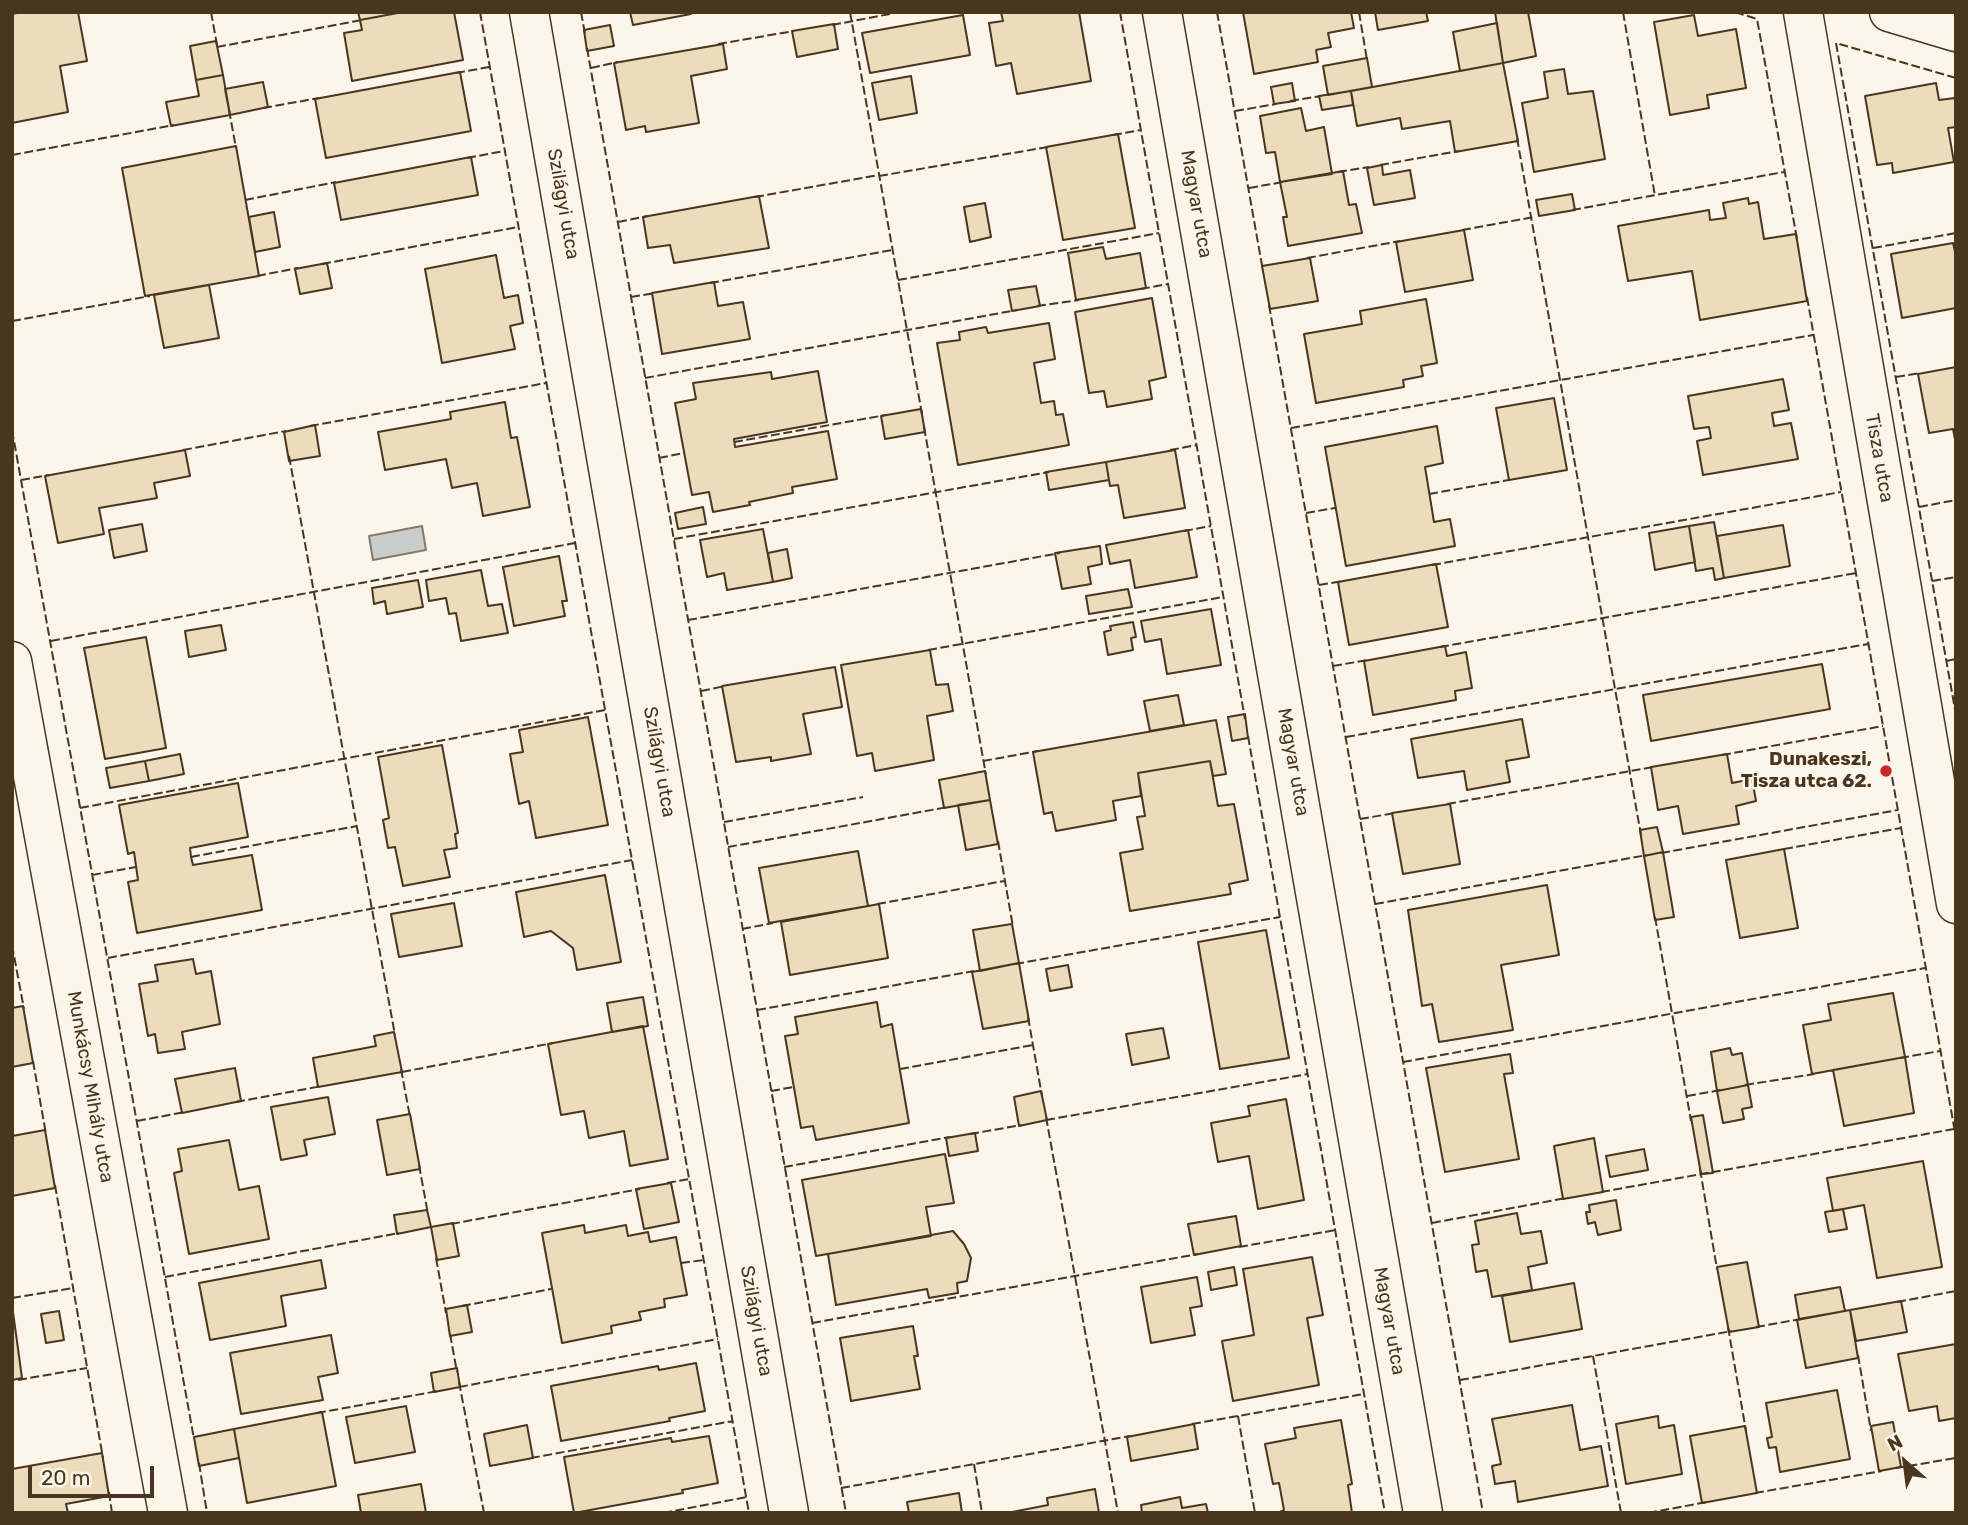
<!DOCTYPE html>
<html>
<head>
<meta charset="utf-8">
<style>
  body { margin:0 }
  #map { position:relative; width:1968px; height:1525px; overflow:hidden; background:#fbf6e9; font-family:Rubik,sans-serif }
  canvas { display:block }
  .frame { position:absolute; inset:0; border:14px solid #4a3520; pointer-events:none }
  .north { position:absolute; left:1870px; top:1427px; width:70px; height:70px; -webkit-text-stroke:5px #fbf6e9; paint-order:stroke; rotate:332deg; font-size:19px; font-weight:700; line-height:28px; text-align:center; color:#4a3520 }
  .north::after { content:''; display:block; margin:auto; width:24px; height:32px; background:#4a3520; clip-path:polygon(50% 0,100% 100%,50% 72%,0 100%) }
  .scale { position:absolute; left:28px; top:1466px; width:126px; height:32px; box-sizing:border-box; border:4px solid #4a3520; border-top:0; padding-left:9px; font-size:21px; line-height:24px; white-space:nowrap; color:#4a3520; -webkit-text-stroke:5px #fbf6e9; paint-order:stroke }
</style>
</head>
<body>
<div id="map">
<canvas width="1968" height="1525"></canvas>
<div class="frame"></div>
<div class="north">N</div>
<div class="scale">20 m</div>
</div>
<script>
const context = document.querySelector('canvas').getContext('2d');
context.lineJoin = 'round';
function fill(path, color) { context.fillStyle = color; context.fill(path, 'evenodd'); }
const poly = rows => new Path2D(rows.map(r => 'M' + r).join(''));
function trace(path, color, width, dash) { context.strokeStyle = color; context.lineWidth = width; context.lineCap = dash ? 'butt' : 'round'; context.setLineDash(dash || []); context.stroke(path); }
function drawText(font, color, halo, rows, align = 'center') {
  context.font = font + ' Rubik,sans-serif'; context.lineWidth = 5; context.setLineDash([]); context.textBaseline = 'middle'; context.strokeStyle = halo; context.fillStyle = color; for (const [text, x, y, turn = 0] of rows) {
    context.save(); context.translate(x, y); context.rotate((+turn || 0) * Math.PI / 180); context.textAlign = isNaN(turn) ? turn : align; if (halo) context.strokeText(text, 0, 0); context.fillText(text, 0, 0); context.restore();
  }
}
const water = poly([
  [422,526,426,550,373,560,369,536,422,526]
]);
fill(water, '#c9cecd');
trace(water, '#887966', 2);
const building = poly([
  [22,12,78,12,87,61,60,66,68,112,12,123,12,14,22,12],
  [358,12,403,12,360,20,358,12],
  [403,12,454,12,463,60,352,81,344,33,362,30,360,20,403,12],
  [630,12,690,12,691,14,633,25,630,12],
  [1001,12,1079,12,1091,81,1017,94,1011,63,996,66,989,23,1003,21,1001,12],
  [1243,12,1351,12,1354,28,1328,33,1331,47,1316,50,1318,62,1254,74,1243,12],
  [1375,12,1426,12,1428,21,1378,30,1375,12],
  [1495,12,1528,12,1536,56,1503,63,1495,12],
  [963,15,970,55,870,73,862,33,963,15],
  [1694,15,1698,36,1736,29,1746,88,1707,95,1709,108,1670,115,1654,22,1694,15],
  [1497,23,1503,63,1460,71,1453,32,1497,23],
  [834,24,838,49,797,57,792,31,834,24],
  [610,25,614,46,587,51,584,30,610,25],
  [216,41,223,75,196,80,190,46,216,41],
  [723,44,727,69,691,76,699,123,646,132,645,126,626,130,614,63,723,44],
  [1367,58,1372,87,1328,95,1323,66,1367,58],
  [1503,63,1518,141,1455,152,1450,121,1402,129,1400,118,1357,126,1351,91,1503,63],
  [1564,69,1568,94,1593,91,1605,159,1534,172,1522,103,1548,98,1544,72,1564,69],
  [460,72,471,131,326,158,315,99,460,72],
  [223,75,230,115,171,126,166,102,199,96,196,80,223,75],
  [911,76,917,113,879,120,872,83,911,76],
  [263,82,268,107,230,115,225,89,263,82],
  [1292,83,1295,101,1274,104,1271,87,1292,83],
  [1936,83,1939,100,1955,98,1956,127,1948,128,1954,162,1893,173,1892,163,1877,165,1865,96,1936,83],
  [1351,91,1353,105,1322,110,1319,96,1351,91],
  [1301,108,1306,131,1324,127,1332,174,1280,182,1275,152,1266,153,1260,116,1301,108],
  [1118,134,1135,228,1063,240,1046,147,1118,134],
  [236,146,259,276,145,296,122,168,236,146],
  [471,157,478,195,341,220,334,183,471,157],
  [1382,165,1383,175,1410,170,1415,198,1374,205,1367,168,1382,165],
  [1343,171,1349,205,1356,204,1362,233,1288,246,1283,217,1287,217,1280,182,1343,171],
  [1572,194,1575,210,1539,216,1536,200,1572,194],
  [759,196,769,248,674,263,670,245,648,248,643,217,759,196],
  [1748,198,1749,204,1758,202,1764,239,1796,234,1807,301,1700,320,1692,271,1628,281,1618,226,1709,210,1710,220,1726,218,1723,203,1748,198],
  [985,203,991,237,970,242,964,207,985,203],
  [274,212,280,247,255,252,249,217,274,212],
  [1464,230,1473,280,1405,292,1396,242,1464,230],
  [1953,243,1956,256,1956,308,1902,318,1891,254,1953,243],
  [1103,247,1106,259,1140,253,1146,288,1076,300,1068,253,1103,247],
  [496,255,504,298,518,295,523,323,510,326,515,349,442,363,425,269,496,255],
  [1310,258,1318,301,1270,309,1262,266,1310,258],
  [327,263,332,288,300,294,295,269,327,263],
  [714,282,718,306,743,302,750,339,662,354,652,293,714,282],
  [209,285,219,338,164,348,154,295,209,285],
  [1036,286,1040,306,1012,311,1008,290,1036,286],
  [1152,298,1166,377,1149,381,1152,399,1107,407,1104,391,1089,393,1075,312,1152,298],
  [1426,299,1437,363,1421,366,1423,376,1403,380,1404,387,1316,403,1304,334,1362,324,1360,311,1426,299],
  [1049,323,1055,359,1034,363,1041,403,1054,401,1056,415,1063,414,1069,445,958,465,937,343,960,340,959,332,986,327,988,333,1049,323],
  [1956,367,1956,439,1955,439,1953,429,1929,433,1918,374,1956,367],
  [818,371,827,422,734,439,735,447,828,431,837,479,792,487,793,493,749,502,750,505,713,512,709,492,692,495,675,403,696,399,693,383,771,372,772,379,818,371],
  [1783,379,1789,410,1772,413,1774,426,1791,423,1798,459,1703,475,1697,441,1711,438,1709,427,1694,429,1688,396,1783,379],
  [1554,398,1567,470,1509,480,1496,408,1554,398],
  [505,402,511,438,517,437,530,507,483,516,477,483,452,488,446,459,385,470,378,432,451,419,450,412,505,402],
  [921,409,925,432,885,439,881,416,921,409],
  [315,425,320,456,289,461,284,432,315,425],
  [1437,426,1443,463,1425,467,1434,522,1450,519,1455,546,1346,566,1325,447,1437,426],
  [185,450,190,476,154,483,157,498,99,508,104,534,58,543,45,476,185,450],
  [1175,450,1185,508,1124,518,1118,485,1110,486,1106,462,1175,450],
  [1106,462,1109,480,1049,490,1046,472,1106,462],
  [703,507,706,524,678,529,675,513,703,507],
  [1714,522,1724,578,1715,580,1713,568,1696,571,1689,526,1714,522],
  [142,524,147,551,114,558,109,530,142,524],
  [1783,525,1790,566,1724,578,1717,536,1783,525],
  [1689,526,1695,562,1655,570,1649,533,1689,526],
  [763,529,773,582,727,590,724,573,707,577,700,540,763,529],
  [1188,530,1197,577,1135,588,1130,560,1110,564,1106,545,1188,530],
  [1100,546,1102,564,1088,567,1091,584,1062,589,1055,553,1100,546],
  [787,549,792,578,773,582,768,553,787,549],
  [559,556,567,601,562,601,565,616,514,626,503,567,559,556],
  [1436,564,1448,627,1349,645,1338,582,1436,564],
  [481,570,488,606,502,604,508,633,461,641,456,613,449,614,446,598,429,601,426,580,481,570],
  [418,580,423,607,387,614,385,601,374,604,372,588,418,580],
  [1128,589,1132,607,1089,614,1086,596,1128,589],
  [1211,609,1221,665,1167,674,1161,639,1145,642,1141,621,1211,609],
  [1133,622,1136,637,1131,638,1133,650,1108,655,1104,632,1111,630,1110,626,1133,622],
  [221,625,226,650,189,657,185,631,221,625],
  [146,637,166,748,105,759,84,648,146,637],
  [1445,646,1447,656,1466,652,1472,688,1455,691,1456,700,1373,715,1364,661,1445,646],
  [930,650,936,685,948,684,953,711,927,716,934,760,875,771,872,753,857,756,841,665,930,650],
  [1822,664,1830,709,1651,741,1643,695,1822,664],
  [835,667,842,707,803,714,811,754,771,761,771,757,736,762,722,686,835,667],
  [1178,695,1184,725,1150,731,1144,701,1178,695],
  [1245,714,1248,738,1232,741,1228,717,1245,714],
  [588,717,608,825,536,838,529,801,519,804,510,754,523,752,519,730,588,717],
  [1522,719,1529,757,1506,761,1510,782,1467,790,1464,771,1418,778,1411,739,1522,719],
  [1216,720,1226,774,1213,776,1210,761,1138,773,1141,796,1113,801,1116,820,1056,831,1052,812,1044,814,1033,752,1216,720],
  [442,745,458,833,455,834,457,848,444,850,450,877,403,886,395,847,388,848,383,820,389,818,378,757,442,745],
  [180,754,184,774,149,781,145,761,180,754],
  [1727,754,1732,783,1752,779,1756,801,1736,806,1739,824,1683,834,1678,806,1658,810,1651,767,1727,754],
  [145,761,149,781,110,788,106,768,145,761],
  [1210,761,1218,806,1234,804,1248,880,1229,884,1231,894,1130,911,1120,853,1143,849,1137,817,1145,816,1138,773,1210,761],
  [985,771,990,800,944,808,939,780,985,771],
  [238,783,248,837,190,848,191,857,193,865,252,855,262,910,137,933,128,882,138,880,134,852,128,854,119,805,238,783],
  [990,800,998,844,966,850,958,805,990,800],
  [1450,804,1460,864,1403,874,1392,813,1450,804],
  [1657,827,1663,852,1644,856,1640,830,1657,827],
  [1784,849,1798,928,1740,938,1726,860,1784,849],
  [858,851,868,906,769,923,759,868,858,851],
  [1663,852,1674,917,1655,920,1644,856,1663,852],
  [605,875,621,962,577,970,573,948,551,931,524,937,516,892,605,875],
  [1547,885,1559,955,1501,965,1513,1030,1439,1042,1432,1004,1422,1006,1408,910,1547,885],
  [454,903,462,946,399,957,391,914,454,903],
  [879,904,888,958,790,975,781,922,879,904],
  [1012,924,1019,963,980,971,973,930,1012,924],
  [1266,930,1289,1058,1220,1069,1198,942,1266,930],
  [193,959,196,974,211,971,220,1024,182,1032,185,1049,158,1053,155,1034,148,1036,139,984,158,981,155,965,193,959],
  [1019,963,1029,1021,983,1029,972,972,1019,963],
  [1068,965,1072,987,1050,991,1046,969,1068,965],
  [1893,993,1905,1057,1812,1074,1803,1025,1831,1020,1828,1004,1893,993],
  [643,997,648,1026,612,1032,607,1003,643,997],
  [877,1002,881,1027,892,1024,909,1123,816,1140,813,1126,801,1128,785,1036,798,1034,795,1017,877,1002],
  [23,1006,33,1063,12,1067,12,1008,23,1006],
  [643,1026,668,1159,630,1166,624,1131,589,1138,584,1111,561,1115,548,1044,643,1026],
  [1163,1028,1169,1058,1132,1065,1126,1034,1163,1028],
  [394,1032,402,1072,318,1087,313,1058,376,1046,374,1036,394,1032],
  [1730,1048,1732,1055,1742,1053,1748,1085,1717,1091,1711,1052,1730,1048],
  [1510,1054,1513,1073,1504,1074,1519,1159,1445,1172,1426,1068,1510,1054],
  [1905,1057,1914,1113,1844,1126,1833,1070,1905,1057],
  [235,1068,241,1101,182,1113,175,1079,235,1068],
  [1748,1085,1752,1107,1742,1109,1744,1119,1723,1123,1717,1091,1748,1085],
  [1041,1091,1047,1120,1019,1126,1014,1097,1041,1091],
  [328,1097,335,1134,304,1140,307,1155,281,1160,271,1107,328,1097],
  [1286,1099,1304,1200,1258,1209,1249,1156,1218,1162,1211,1123,1250,1116,1248,1106,1286,1099],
  [410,1114,420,1169,387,1175,377,1120,410,1114],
  [1703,1115,1713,1173,1701,1174,1691,1117,1703,1115],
  [45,1130,55,1188,12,1196,12,1136,45,1130],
  [975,1133,978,1151,949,1156,946,1138,975,1133],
  [1594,1138,1603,1192,1563,1199,1554,1146,1594,1138],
  [229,1140,239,1190,259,1186,269,1239,189,1254,174,1173,182,1171,178,1149,229,1140],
  [1644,1149,1648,1170,1610,1177,1606,1156,1644,1149],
  [945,1154,954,1203,926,1207,931,1236,816,1256,802,1180,945,1154],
  [1923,1161,1942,1267,1877,1278,1864,1205,1833,1211,1827,1178,1923,1161],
  [671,1183,679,1222,644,1229,636,1189,671,1183],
  [1616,1200,1621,1230,1598,1235,1595,1222,1588,1224,1586,1212,1590,1212,1589,1205,1616,1200],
  [1843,1209,1847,1229,1829,1232,1825,1212,1843,1209],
  [427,1210,431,1227,397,1234,394,1215,427,1210],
  [1517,1213,1521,1234,1541,1231,1547,1263,1528,1267,1532,1290,1492,1297,1487,1270,1476,1272,1472,1245,1479,1244,1475,1221,1517,1213],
  [1236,1216,1241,1246,1194,1255,1188,1224,1236,1216],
  [453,1223,459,1256,437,1260,431,1227,453,1223],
  [584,1225,585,1233,626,1225,628,1236,648,1232,650,1242,676,1237,687,1295,664,1299,665,1307,639,1312,641,1320,611,1326,612,1333,562,1343,542,1233,584,1225],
  [953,1231,964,1244,971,1258,967,1281,957,1283,958,1293,929,1298,927,1289,836,1305,828,1254,953,1231],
  [1312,1257,1323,1315,1307,1318,1319,1385,1233,1401,1222,1341,1254,1335,1243,1269,1312,1257],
  [321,1260,326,1288,281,1296,286,1326,210,1340,199,1283,321,1260],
  [1747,1262,1759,1327,1729,1332,1717,1267,1747,1262],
  [1234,1267,1237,1285,1211,1290,1208,1272,1234,1267],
  [1197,1277,1202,1306,1190,1308,1195,1335,1151,1343,1141,1287,1197,1277],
  [1574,1283,1582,1329,1510,1342,1502,1296,1574,1283],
  [1840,1287,1845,1311,1799,1319,1795,1295,1840,1287],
  [1901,1301,1907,1332,1856,1341,1850,1310,1901,1301],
  [12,1305,22,1378,12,1380,12,1305],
  [467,1305,472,1332,450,1336,446,1309,467,1305],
  [1850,1310,1858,1358,1806,1368,1797,1320,1850,1310],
  [59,1311,64,1340,46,1343,41,1314,59,1311],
  [913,1326,918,1356,914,1356,920,1389,851,1401,840,1338,913,1326],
  [331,1335,338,1373,318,1377,323,1400,241,1414,230,1353,331,1335],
  [1956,1344,1956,1418,1939,1421,1937,1406,1909,1411,1898,1354,1956,1344],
  [696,1363,705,1411,669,1418,670,1421,561,1441,551,1386,658,1366,659,1370,696,1363],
  [457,1368,460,1387,434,1392,431,1373,457,1368],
  [1837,1390,1850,1459,1780,1472,1776,1447,1769,1448,1767,1438,1772,1437,1766,1403,1837,1390],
  [1572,1405,1580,1450,1601,1446,1608,1486,1518,1502,1515,1481,1495,1484,1492,1466,1501,1464,1492,1419,1572,1405],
  [406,1406,415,1452,355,1463,346,1417,406,1406],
  [322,1412,336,1486,247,1503,234,1429,322,1412],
  [1658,1416,1659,1428,1674,1425,1682,1474,1626,1484,1616,1424,1658,1416],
  [1341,1420,1352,1484,1348,1485,1352,1513,1278,1513,1284,1510,1279,1483,1273,1484,1265,1444,1296,1438,1294,1428,1341,1420],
  [1893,1422,1901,1467,1879,1471,1871,1426,1893,1422],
  [1194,1424,1198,1449,1131,1461,1127,1437,1194,1424],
  [527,1425,533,1458,490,1466,484,1434,527,1425],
  [1745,1426,1757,1493,1702,1503,1690,1436,1745,1426],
  [234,1429,239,1458,199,1466,194,1437,234,1429],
  [709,1436,718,1483,682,1490,683,1493,574,1513,564,1457,671,1438,672,1442,709,1436],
  [102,1453,109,1496,66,1504,68,1513,12,1513,12,1469,102,1453],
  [421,1484,426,1513,361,1513,358,1495,421,1484],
  [1095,1489,1099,1513,1007,1513,1048,1505,1047,1498,1095,1489],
  [959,1493,962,1513,909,1513,907,1502,959,1493],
  [1180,1497,1182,1508,1206,1504,1208,1513,1142,1513,1141,1505,1180,1497]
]);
fill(building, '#ecdcbc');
trace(building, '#4a3520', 2);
const minor = poly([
  [529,12,789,1513],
  [1162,12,1423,1513],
  [1803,12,1956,904],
  [1889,12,1956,32],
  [12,661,168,1513]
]);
trace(minor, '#4a3520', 41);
trace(minor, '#fbf6e9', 38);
trace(poly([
  [211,12,217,45],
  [480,12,749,1513],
  [581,12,585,34],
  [850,12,922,414],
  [1120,12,1245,719],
  [1217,12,1263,271],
  [1359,12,1367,60],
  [1623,12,1655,196],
  [1735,12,1757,19,1797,239],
  [832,25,900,12],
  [718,44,794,31],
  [217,47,362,20],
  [587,48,846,1513],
  [591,68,618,62],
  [456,73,489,67],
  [1956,78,1836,43,1956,715],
  [1290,101,1321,96],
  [263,108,319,98],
  [229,110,236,148],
  [1235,111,1276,104],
  [1113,135,1141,130],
  [1517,138,1641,835],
  [12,155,174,125],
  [467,158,504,151],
  [1380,165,1459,151],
  [1338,172,1369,167],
  [879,176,1048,147],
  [1249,188,1283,182],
  [755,197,879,175],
  [245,200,336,182],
  [1572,210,1784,172],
  [618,222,648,216],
  [1462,230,1534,217],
  [1873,248,1956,233],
  [1307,258,1400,241],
  [322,264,518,227],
  [257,276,298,268],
  [898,280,1159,233],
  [710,283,892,250],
  [1141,289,1168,284],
  [631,297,655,293],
  [1807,297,1956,1138],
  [1269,305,1483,1513],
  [1037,306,1079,300],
  [12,321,150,296],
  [1896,377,1920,373],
  [645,378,1017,310],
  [310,426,546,383],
  [924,427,986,775],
  [1291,428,1813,335],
  [12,430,194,1439],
  [734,442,886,415],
  [183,450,286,431],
  [1170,450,1197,445],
  [289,456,395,1035],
  [659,458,684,453],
  [21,480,49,475],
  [1429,494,1509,480],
  [1919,507,1956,500],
  [1306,513,1335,508],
  [1184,531,1211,526],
  [674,539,1049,472],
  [1432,565,1841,492],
  [1932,581,1956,577],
  [1319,585,1343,581],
  [688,620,1060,553],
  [51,641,575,543],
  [1440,647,1856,573],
  [928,650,1223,597],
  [1946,661,1956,659],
  [1333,666,1368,660],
  [701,691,725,686],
  [1248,736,1385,1513],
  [1346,737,1868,644],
  [1722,755,1883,726],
  [983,761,1038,751],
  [1447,804,1653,767],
  [80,808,605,710],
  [1360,819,1395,813],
  [724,822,863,797],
  [998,841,1013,927],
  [728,847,948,807],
  [1784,849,1901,828],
  [1661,853,1898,810],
  [191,857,357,826],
  [92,875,136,867],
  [877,904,1004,881],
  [1375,904,1647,855],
  [1655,917,1691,1121],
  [742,929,773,923],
  [12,945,24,1009],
  [108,958,632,860],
  [1015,964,1280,917],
  [757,1010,974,971],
  [1028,1017,1042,1096],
  [1900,1058,1940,1051],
  [33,1061,46,1134],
  [1403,1062,1925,968],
  [401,1069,410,1117],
  [900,1069,1033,1045],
  [402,1072,553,1043],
  [1745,1085,1814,1074],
  [771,1091,794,1087],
  [1687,1096,1721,1090],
  [236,1102,322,1086],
  [1046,1117,1118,1513],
  [1046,1120,1308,1074],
  [137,1121,185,1112],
  [970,1134,1022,1125],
  [419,1165,428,1214],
  [784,1167,950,1137],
  [1700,1169,1717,1269],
  [667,1183,689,1179],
  [55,1185,103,1458],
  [1601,1192,1954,1129],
  [1432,1223,1566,1198],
  [451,1224,640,1189],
  [1239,1247,1336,1230],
  [436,1258,446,1313],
  [681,1263,704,1260],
  [165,1277,399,1233],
  [12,1298,73,1288],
  [1897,1302,1956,1291],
  [462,1306,551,1289],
  [812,1323,1198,1254],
  [1728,1327,1746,1431],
  [1756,1327,1801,1319],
  [450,1334,457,1372],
  [1858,1355,1871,1431],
  [1593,1356,1621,1513],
  [18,1380,87,1368],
  [1460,1380,1732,1331],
  [459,1382,484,1513],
  [459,1387,718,1339],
  [317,1413,438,1391],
  [1238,1416,1255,1513],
  [1192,1424,1364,1394],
  [531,1458,733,1421],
  [199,1463,207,1513],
  [974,1464,982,1513],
  [1896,1468,1956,1458],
  [841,1488,1130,1436],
  [109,1492,112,1513],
  [1755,1493,1882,1471],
  [663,1513,747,1497],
  [1648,1513,1707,1502]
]), '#4a3520', 2, [9, 3.5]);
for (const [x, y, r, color] of [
  [1886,771,7,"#c62828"]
]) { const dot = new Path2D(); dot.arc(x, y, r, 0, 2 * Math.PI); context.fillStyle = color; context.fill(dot); trace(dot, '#fbf6e9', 2.5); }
drawText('19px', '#4a3520', '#fbf6e9', [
  ["Szilágyi utca",563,204,80],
  ["Magyar utca",1196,204,80],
  ["Tisza utca",1879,458,80],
  ["Szilágyi utca",659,762,80],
  ["Magyar utca",1293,762,80],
  ["Munkácsy Mihály utca",90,1087,80],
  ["Szilágyi utca",756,1321,80],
  ["Magyar utca",1389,1321,80]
]);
drawText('bold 19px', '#4a3520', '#fbf6e9', [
  ["Dunakeszi,",1872,760],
  ["Tisza utca 62.",1872,782]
], 'right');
</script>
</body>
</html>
